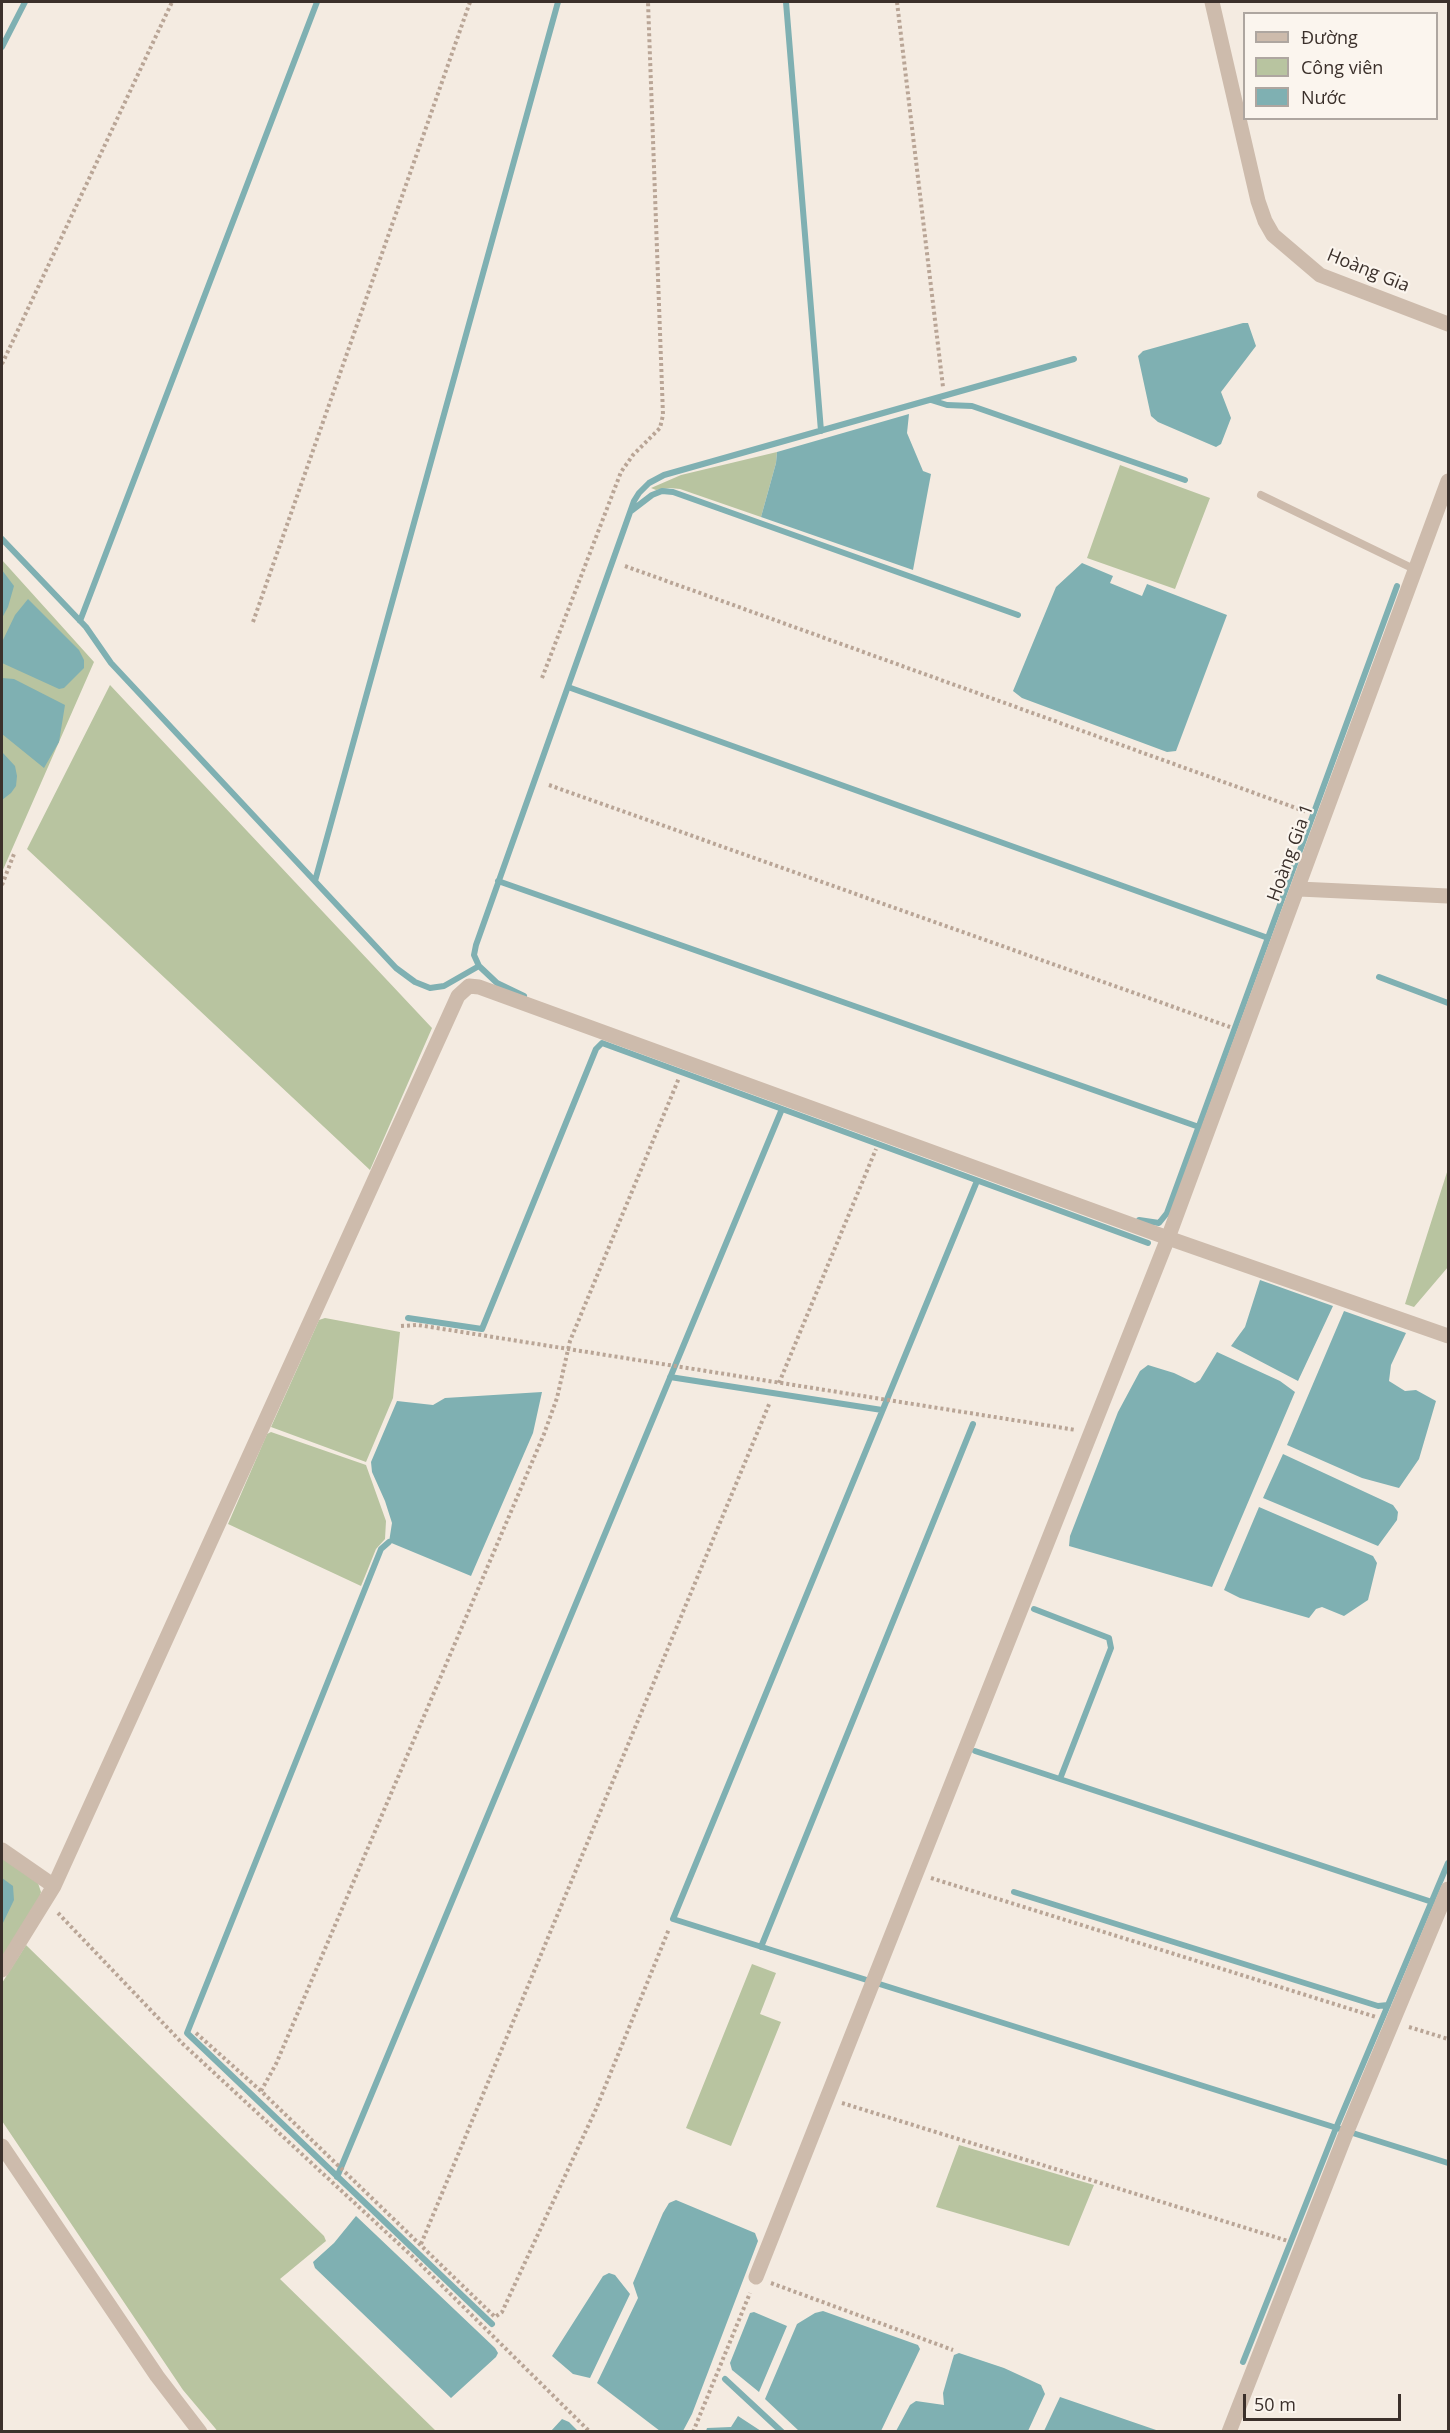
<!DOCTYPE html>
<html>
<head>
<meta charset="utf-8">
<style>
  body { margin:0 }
  #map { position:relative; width:1450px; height:2433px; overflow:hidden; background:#f4ebe1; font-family:"Open Sans",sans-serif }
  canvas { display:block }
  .frame { position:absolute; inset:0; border:3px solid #3b302b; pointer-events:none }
  .legend { position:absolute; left:1243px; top:12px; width:195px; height:108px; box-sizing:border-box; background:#fbf5ee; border:2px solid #aea6a0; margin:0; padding:8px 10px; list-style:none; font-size:18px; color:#3b302b }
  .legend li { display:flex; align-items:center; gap:12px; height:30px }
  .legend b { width:30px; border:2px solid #aea6a0 }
  .scale { position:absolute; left:1243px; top:2394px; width:158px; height:27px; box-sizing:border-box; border:3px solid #3b302b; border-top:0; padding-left:8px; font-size:18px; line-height:21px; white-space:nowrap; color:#3b302b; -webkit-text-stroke:4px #fbf5ee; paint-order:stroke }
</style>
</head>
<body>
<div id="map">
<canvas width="1450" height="2433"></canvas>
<div class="frame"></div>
<ul class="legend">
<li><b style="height:8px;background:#cdbbac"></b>Đường</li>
<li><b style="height:16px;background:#b8c4a0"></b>Công viên</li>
<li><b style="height:16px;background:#7fb0b2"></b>Nước</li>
</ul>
<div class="scale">50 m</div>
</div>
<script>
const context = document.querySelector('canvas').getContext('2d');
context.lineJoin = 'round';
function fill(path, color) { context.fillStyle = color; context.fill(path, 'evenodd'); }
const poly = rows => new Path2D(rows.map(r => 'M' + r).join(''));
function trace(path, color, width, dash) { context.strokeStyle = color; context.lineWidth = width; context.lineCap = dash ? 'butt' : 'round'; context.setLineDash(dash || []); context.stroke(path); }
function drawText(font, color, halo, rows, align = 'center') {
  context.font = font + ' "Open Sans",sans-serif'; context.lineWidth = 4.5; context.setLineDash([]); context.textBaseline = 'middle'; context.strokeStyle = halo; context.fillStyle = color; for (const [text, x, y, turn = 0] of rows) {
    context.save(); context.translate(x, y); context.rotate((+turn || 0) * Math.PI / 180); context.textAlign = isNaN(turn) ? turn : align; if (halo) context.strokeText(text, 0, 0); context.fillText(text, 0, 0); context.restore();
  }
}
fill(poly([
  [777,452,776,463,761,517,680,489,670,488,656,490,651,488,681,475],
  [1120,465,1210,498,1175,589,1087,558],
  [2,560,94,662,2,872],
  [110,685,432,1028,370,1170,27,849],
  [1448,1169,1448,1267,1414,1307,1405,1304],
  [325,1318,400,1332,393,1398,366,1462,271,1427,319,1320],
  [271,1432,366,1465,386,1521,385,1539,376,1549,361,1586,228,1524,267,1434],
  [2,1858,38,1883,41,1892,36,1909,2,1959],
  [26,1945,324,2236,326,2241,280,2279,436,2431,218,2432,215,2428,183,2390,2,2121,2,1983],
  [752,1964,776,1973,760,2014,781,2022,731,2146,686,2128],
  [959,2145,1094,2185,1069,2246,936,2207]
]), '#b8c4a0');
fill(poly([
  [1243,323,1248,323,1256,346,1221,392,1231,418,1221,444,1216,447,1158,422,1151,416,1138,356,1143,351],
  [909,414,907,433,923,471,931,474,913,570,761,517,776,463,777,452],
  [1082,563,1113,576,1110,583,1142,596,1147,584,1227,615,1176,751,1167,752,1022,698,1013,691,1056,587],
  [2,570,14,586,8,607,2,618],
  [28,599,79,650,84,660,84,668,64,688,59,689,2,663,2,642,15,615],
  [2,678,14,679,65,705,59,742,44,768,2,734],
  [2,752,15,766,17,776,16,786,11,793,2,800],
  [1260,1280,1333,1306,1298,1381,1231,1346,1245,1327],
  [1344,1311,1406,1333,1391,1365,1389,1381,1405,1391,1416,1390,1436,1401,1419,1459,1399,1488,1362,1478,1287,1445],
  [1217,1352,1280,1381,1295,1392,1212,1587,1069,1546,1070,1536,1118,1412,1140,1371,1148,1365,1174,1373,1195,1383,1200,1380],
  [542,1392,533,1433,471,1576,389,1542,392,1523,385,1501,372,1472,371,1462,397,1401,433,1405,445,1398],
  [1283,1454,1393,1505,1398,1512,1397,1520,1378,1546,1263,1498],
  [1259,1507,1373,1556,1377,1563,1368,1600,1344,1616,1322,1607,1316,1609,1309,1618,1240,1598,1224,1590],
  [2,1878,13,1886,14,1900,2,1925],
  [676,2200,755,2233,758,2241,692,2414,683,2431,660,2431,597,2383,638,2298,633,2283,663,2213,669,2203],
  [356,2216,495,2348,498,2353,496,2357,451,2398,315,2268,313,2262,334,2243],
  [609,2273,615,2275,630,2294,590,2378,573,2374,552,2356,603,2276],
  [823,2311,918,2345,920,2349,881,2431,799,2431,765,2399,797,2324,815,2313],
  [754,2312,787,2326,759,2392,732,2370,730,2363,750,2313],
  [959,2353,1004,2368,1041,2385,1045,2394,1028,2431,896,2431,910,2405,916,2401,944,2405,943,2393,951,2365,954,2355],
  [1060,2397,1159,2431,1044,2431],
  [738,2416,761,2431,706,2431,707,2428,731,2427],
  [562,2419,569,2422,578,2431,551,2431]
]), '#7fb0b2');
trace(poly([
  [786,2,821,431],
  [2,47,25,2],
  [931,400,947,405,972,406,1185,480],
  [631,511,652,495,662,491,673,492,1018,615],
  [2,539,86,627,111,663,396,968,415,982,430,988,444,986,479,966],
  [80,621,317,2],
  [568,687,1268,938],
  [315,881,558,2],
  [498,881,1199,1127],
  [1379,977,1448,1003],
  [524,996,497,983,479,966,474,955,476,945,634,501,639,493,649,483,664,475,1074,359],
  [977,1181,673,1919,1448,2163],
  [1139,1220,1159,1223,1167,1213,1397,586],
  [408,1318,482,1329,596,1049,602,1043,1148,1243],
  [670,1377,882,1410],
  [389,1542,381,1549,187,2033,492,2324],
  [1034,1609,1109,1638,1111,1648,1060,1779],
  [975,1751,1432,1902],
  [1014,1892,1378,2006,1388,2005],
  [761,1947,973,1424],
  [337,2177,782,1109],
  [1243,2362,1336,2128,1448,1863],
  [725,2379,782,2432]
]), '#7fb0b2', 6);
trace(poly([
  [897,2,943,387],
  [2,364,172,2],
  [625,566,1307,812],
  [253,622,470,2],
  [542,678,621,472,633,455,660,428,663,415,648,2],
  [549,785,1230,1027],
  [2,885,14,854],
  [401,1326,418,1325,1076,1430],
  [779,1383,876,1149],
  [931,1878,1376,2017],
  [58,1913,183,2044,414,2258,590,2432],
  [1409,2027,1448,2039],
  [196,2033,261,2091,495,2317,502,2312,596,2109,669,1929],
  [261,2091,276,2064,544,1434,557,1398,570,1341,679,1078],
  [842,2103,1288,2241],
  [421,2244,770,1402],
  [771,2283,953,2350],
  [693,2432,750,2293]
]), '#b9a596', 4, [3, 3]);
trace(poly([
  [1261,495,1416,570]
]), '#cdbbac', 8);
trace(poly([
  [1212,2,1258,201,1265,221,1273,235,1320,275,1448,324],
  [1299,889,1448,896],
  [2,1850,54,1886],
  [2,1970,54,1886,458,996,469,986,479,987,1168,1238,1448,1336],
  [2,2146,157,2376,200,2432],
  [756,2277,1168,1238,1448,481],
  [1229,2432,1347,2131,1448,1889]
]), '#cdbbac', 15);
drawText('18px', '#3b302b', '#fbf5ee', [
  ["Hoàng Gia",1368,271,22],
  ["Hoàng Gia 1",1291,853,-70]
]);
</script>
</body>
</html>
